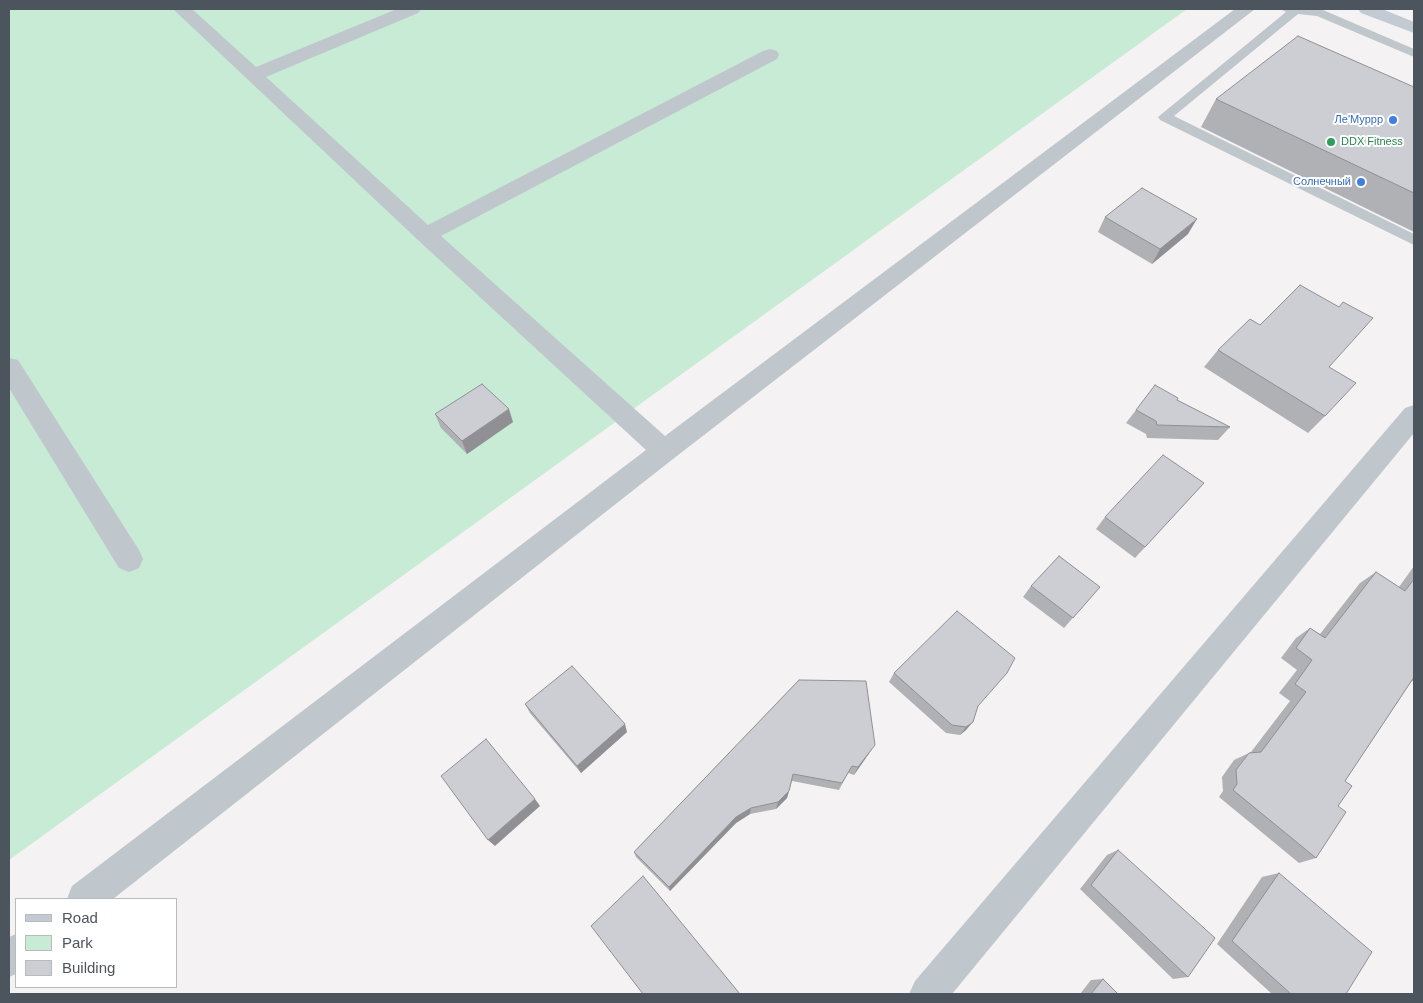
<!DOCTYPE html>
<html>
<head>
<meta charset="utf-8">
<style>
  body { margin:0 }
  #map { position:relative; width:1423px; height:1003px; overflow:hidden; background:#f4f2f2; font-family:Arial,sans-serif }
  canvas { display:block }
  .frame { position:absolute; inset:0; border:10px solid #4c555d; pointer-events:none }
  .legend { position:absolute; left:15px; top:898px; width:162px; height:90px; box-sizing:border-box; background:#fff; border:1px solid #b7bbbe; margin:0; padding:6px 9px; list-style:none; font-size:15px; color:#4c555d }
  .legend li { display:flex; align-items:center; gap:10px; height:25px }
  .legend b { width:25px; border:1px solid #b7bbbe }
</style>
</head>
<body>
<div id="map">
<canvas width="1423" height="1003"></canvas>
<div class="frame"></div>
<ul class="legend">
<li><b style="height:6px;background:#c2cad3"></b>Road</li>
<li><b style="height:14px;background:#c7ebd4"></b>Park</li>
<li><b style="height:14px;background:#cdced3"></b>Building</li>
</ul>
</div>
<script>
const context = document.querySelector('canvas').getContext('2d');
context.lineJoin = 'round';
function fill(path, color) { context.fillStyle = color; context.fill(path, 'evenodd'); }
const poly = rows => new Path2D(rows.map(r => 'M' + r).join(''));
function trace(path, color, width, dash) { context.strokeStyle = color; context.lineWidth = width; context.lineCap = dash ? 'butt' : 'round'; context.setLineDash(dash || []); context.stroke(path); }
function drawText(font, color, halo, rows, align = 'center') {
  context.font = font + ' Arial,sans-serif'; context.lineWidth = 4; context.setLineDash([]); context.textBaseline = 'middle'; context.strokeStyle = halo; context.fillStyle = color; for (const [text, x, y, turn = 0] of rows) {
    context.save(); context.translate(x, y); context.rotate((+turn || 0) * Math.PI / 180); context.textAlign = isNaN(turn) ? turn : align; if (halo) context.strokeText(text, 0, 0); context.fillText(text, 0, 0); context.restore();
  }
}
fill(poly([
  [9,9,1187,9,9,860]
]), '#c7ebd4');
fill(poly([
  [1280,9,1323,10,1414,49,1414,57,1317,16,1298,14,1174,116,1414,234,1414,245,1160,120,1158,117,1286,12,1280,9]
]), '#bfc6cc');
fill(poly([
  [173,9,192,9,256,67,397,9,421,9,418,13,266,77,428,225,763,51,770,49,777,51,779,55,777,59,441,236,665,436,1235,9,1255,9,673,459,113,899,67,899,72,886,646,450,418,240,173,9],
  [9,358,18,360,139,550,143,559,139,568,129,572,119,568,9,388,9,358],
  [1414,405,1414,433,952,994,909,994,915,981,1405,408,1414,405],
  [16,934,16,974,9,977,9,937,16,934]
]), '#bfc6cc');
fill(poly([
  [1358,9,1382,9,1414,22,1414,33,1361,13,1358,9]
]), '#c2cad3');
fill(poly([
  [1414,87,1414,232,1201,127,1216,99],
  [1105,217,1188,234,1152,264,1098,232],
  [1218,350,1329,367,1325,416,1308,433,1204,367],
  [1177,400,1230,427,1218,440,1147,438,1146,434,1126,423,1136,410],
  [435,414,513,422,467,454,441,428],
  [1204,483,1135,558,1096,529,1105,517],
  [1414,566,1414,680,1411,682,1345,781,1338,806,1316,858,1299,863,1219,797,1223,791,1222,777,1234,760,1249,753,1251,752,1290,701,1279,693,1297,670,1281,658,1296,638,1310,628,1320,634,1360,583,1376,572,1399,587],
  [1031,586,1100,587,1064,628,1023,597],
  [894,673,978,707,966,730,960,735,946,733,889,682],
  [799,680,870,752,854,775,848,773,839,790,792,781,787,798,776,809,750,814,736,823,670,891,636,857,634,852],
  [525,704,627,732,581,773,530,713],
  [1118,850,1188,977,1173,979,1080,889,1107,855],
  [1279,873,1346,994,1272,994,1217,944,1262,877],
  [1103,979,1118,994,1080,994,1091,980]
]), '#b0b1b5');
fill(poly([
  [1197,219,1188,234,1152,264,1160,249],
  [509,409,513,422,467,454,462,441],
  [973,722,966,730,960,735,966,727],
  [625,724,627,732,581,773,577,766],
  [875,745,870,752,854,775,858,767],
  [789,791,787,798,776,809,778,802],
  [535,799,540,806,495,846,488,840],
  [751,808,750,814,736,823,670,891,669,887,736,817]
]), '#909094');
const building = poly([
  [1298,36,1414,87,1414,193,1216,99,1298,36],
  [1142,188,1197,219,1160,249,1105,217,1142,188],
  [1300,285,1339,307,1343,302,1373,318,1329,367,1356,383,1325,416,1218,350,1250,319,1260,325,1300,285],
  [482,384,509,409,462,441,435,414,482,384],
  [1155,385,1178,398,1177,400,1230,427,1157,425,1156,421,1136,410,1155,385],
  [1163,455,1204,483,1145,547,1105,517,1163,455],
  [1059,556,1100,587,1073,618,1031,586,1059,556],
  [1376,572,1405,591,1414,579,1414,677,1345,781,1352,786,1338,806,1346,812,1316,858,1233,790,1237,784,1236,770,1249,753,1261,752,1306,692,1295,684,1312,660,1296,648,1310,628,1325,638,1376,572],
  [957,611,1015,658,1007,673,978,706,973,722,966,727,952,725,894,673,957,611],
  [572,666,625,724,577,766,525,704,572,666],
  [799,680,866,681,875,745,858,767,852,766,842,783,793,774,789,791,778,802,751,808,736,817,669,887,634,852,799,680],
  [486,739,535,799,488,840,441,776,486,739],
  [1118,850,1215,938,1188,977,1091,885,1118,850],
  [1279,873,1372,952,1346,994,1291,994,1232,941,1279,873],
  [643,876,740,994,643,994,591,926,643,876],
  [1103,979,1118,994,1091,994,1103,979]
]);
fill(building, '#cdced3');
trace(building, '#909094', 1);
for (const [x, y, r, color] of [
  [1393,120,5,"#3f7fe0"],
  [1331,142,5,"#2e9e5b"],
  [1361,182,5,"#3f7fe0"]
]) { const dot = new Path2D(); dot.arc(x, y, r, 0, 2 * Math.PI); context.fillStyle = color; context.fill(dot); trace(dot, '#fff', 2); }
drawText('11px', '#366cbe', '#fff', [
  ["Ле'Муррр",1383,120],
  ["Солнечный",1351,182]
], 'right');
drawText('11px', '#27864d', '#fff', [
  ["DDX Fitness",1341,142]
], 'left');
</script>
</body>
</html>
